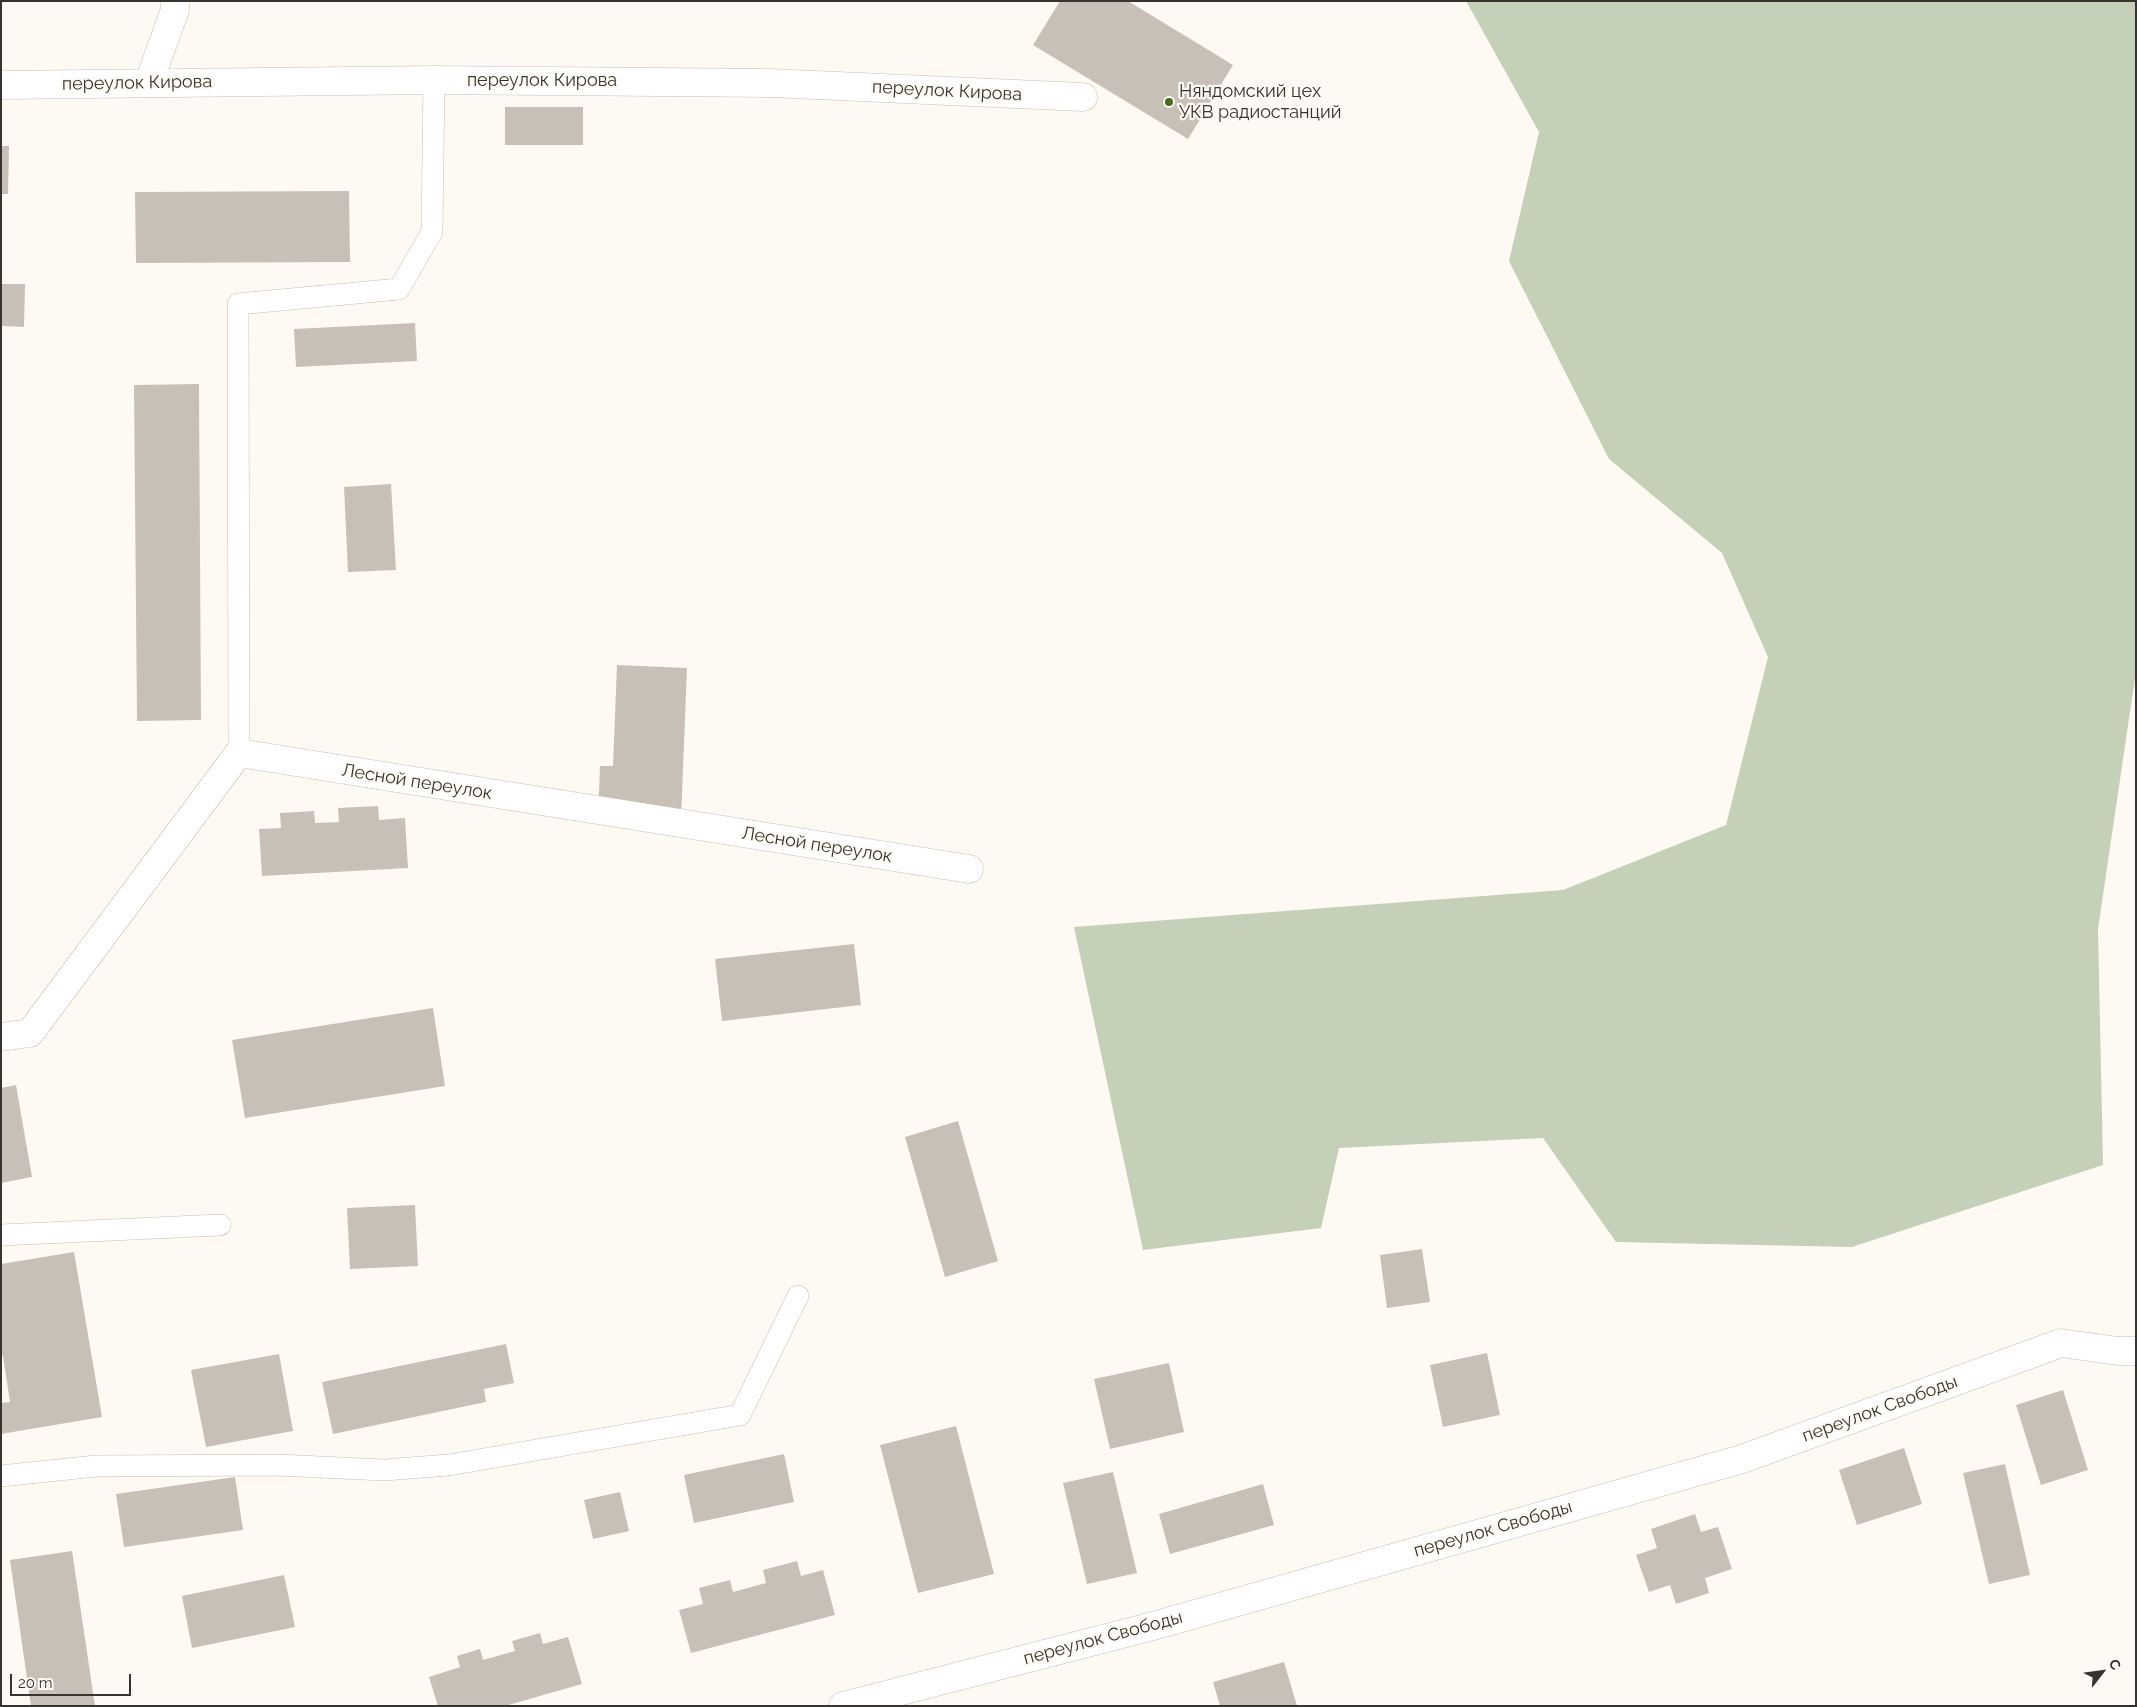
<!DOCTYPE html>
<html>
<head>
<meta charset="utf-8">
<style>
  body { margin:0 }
  #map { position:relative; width:2137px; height:1707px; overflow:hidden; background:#fefaf3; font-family:Raleway,sans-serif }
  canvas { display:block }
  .frame { position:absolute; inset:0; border:2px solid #373430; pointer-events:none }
  .north { position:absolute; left:2077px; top:1647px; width:50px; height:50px; -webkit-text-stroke:4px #fefaf3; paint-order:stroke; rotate:60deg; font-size:14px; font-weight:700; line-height:20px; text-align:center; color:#373430 }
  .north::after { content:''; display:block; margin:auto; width:18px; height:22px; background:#373430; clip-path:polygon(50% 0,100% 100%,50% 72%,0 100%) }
  .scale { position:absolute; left:10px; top:1674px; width:121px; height:22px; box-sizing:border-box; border:2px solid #373430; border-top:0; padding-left:6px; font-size:15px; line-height:18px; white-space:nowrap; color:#373430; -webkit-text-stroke:4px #fefaf3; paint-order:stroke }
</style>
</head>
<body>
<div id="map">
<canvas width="2137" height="1707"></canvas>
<div class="frame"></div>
<div class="north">С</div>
<div class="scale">20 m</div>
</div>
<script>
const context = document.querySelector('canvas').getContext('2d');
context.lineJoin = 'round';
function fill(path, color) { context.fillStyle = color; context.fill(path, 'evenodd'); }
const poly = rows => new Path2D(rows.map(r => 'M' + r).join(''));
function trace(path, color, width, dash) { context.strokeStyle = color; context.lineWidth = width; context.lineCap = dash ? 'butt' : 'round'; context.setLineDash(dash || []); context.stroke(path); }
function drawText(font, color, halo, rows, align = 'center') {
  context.font = font + ' Raleway,sans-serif'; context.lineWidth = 4.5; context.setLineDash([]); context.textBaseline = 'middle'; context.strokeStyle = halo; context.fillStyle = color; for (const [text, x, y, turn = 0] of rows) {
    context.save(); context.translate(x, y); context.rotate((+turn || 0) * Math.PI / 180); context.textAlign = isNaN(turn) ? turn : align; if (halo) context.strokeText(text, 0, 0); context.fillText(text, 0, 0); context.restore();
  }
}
fill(poly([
  [1466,1,2136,1,2136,671,2098,929,2103,1165,1852,1247,1616,1242,1543,1138,1339,1148,1321,1228,1143,1250,1074,927,1563,890,1726,825,1768,657,1722,553,1609,459,1509,261,1539,132]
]), '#c4d0b7');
fill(poly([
  [1060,1,1128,1,1233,65,1188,139,1033,45],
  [505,107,583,107,583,145,505,145],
  [1,146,9,146,8,194,1,194],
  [349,191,350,262,136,263,135,192],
  [1,284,25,284,24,327,1,326],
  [415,323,417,361,296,367,294,329],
  [199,384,201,720,137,721,134,385],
  [391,484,396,570,348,572,344,487],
  [617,665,687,668,681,820,598,817,600,766,613,766],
  [378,806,379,820,405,818,408,868,262,876,259,829,281,828,280,813,314,811,315,823,339,822,338,808],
  [854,944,861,1005,722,1021,715,959],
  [433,1008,445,1086,245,1118,232,1040],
  [16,1085,32,1177,1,1183,1,1088],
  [958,1121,998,1261,945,1277,905,1137],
  [415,1205,418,1266,350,1269,347,1208],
  [1422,1249,1430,1302,1387,1308,1380,1255],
  [74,1252,102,1417,1,1434,1,1403,10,1402,3,1356,1,1356,1,1264],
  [506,1344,514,1383,484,1389,486,1402,333,1434,322,1382],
  [1487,1353,1500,1415,1443,1427,1430,1365],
  [279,1354,293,1431,206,1447,191,1370],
  [1169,1363,1184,1432,1110,1449,1094,1379],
  [2063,1390,2088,1470,2041,1485,2016,1405],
  [956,1426,994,1574,918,1593,880,1445],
  [1904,1448,1922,1504,1857,1525,1839,1470],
  [784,1454,794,1502,694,1523,684,1475],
  [2005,1464,2030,1575,1989,1584,1963,1473],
  [1113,1472,1137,1573,1087,1584,1063,1483],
  [235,1477,243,1530,124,1547,116,1494],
  [1263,1484,1274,1525,1170,1554,1159,1514],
  [620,1492,629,1531,593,1539,584,1500],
  [1695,1514,1701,1532,1718,1527,1732,1569,1705,1578,1709,1593,1676,1604,1670,1585,1649,1592,1636,1555,1657,1548,1651,1529],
  [72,1551,95,1706,31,1706,10,1560],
  [797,1561,801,1576,823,1570,835,1615,691,1653,679,1610,703,1604,699,1588,730,1580,733,1592,766,1583,763,1570],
  [284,1575,295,1627,192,1648,182,1596],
  [540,1633,543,1644,568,1637,582,1684,505,1706,438,1706,429,1677,460,1667,457,1656,480,1649,483,1660,515,1651,512,1641],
  [1284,1662,1297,1706,1220,1706,1213,1682]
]), '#c7c0b6');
const lane = poly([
  [239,753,238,304,399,289,432,232,434,80],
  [1,1235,220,1225],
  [1,1476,96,1466,277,1465,384,1470,449,1465,740,1415,798,1296]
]);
const street = poly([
  [149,82,175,10,175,1],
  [1,85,434,80,770,83,1083,97],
  [1,1037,30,1033,239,753,969,869],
  [843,1706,1153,1626,1742,1459,2061,1343,2118,1351,2136,1351]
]);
trace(lane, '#c7c0b6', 22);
trace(street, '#c7c0b6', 29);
trace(lane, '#fff', 21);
trace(street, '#fff', 28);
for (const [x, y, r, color] of [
  [1169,102,5,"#476b23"]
]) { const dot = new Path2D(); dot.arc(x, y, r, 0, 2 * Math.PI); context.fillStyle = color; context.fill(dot); trace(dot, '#fefaf3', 2); }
drawText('18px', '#373430', '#fefaf3', [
  ["переулок Кирова",542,81],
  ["переулок Кирова",137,83,-1],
  ["переулок Кирова",947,91,3],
  ["Лесной переулок",417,782,9],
  ["Лесной переулок",817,845,9],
  ["переулок Свободы",1880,1409,-20],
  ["переулок Свободы",1493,1529,-16],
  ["переулок Свободы",1103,1638,-15]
]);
drawText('18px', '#373430', '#fefaf3', [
  ["Няндомский цех",1179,92],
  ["УКВ радиостанций",1179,113]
], 'left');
</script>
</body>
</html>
